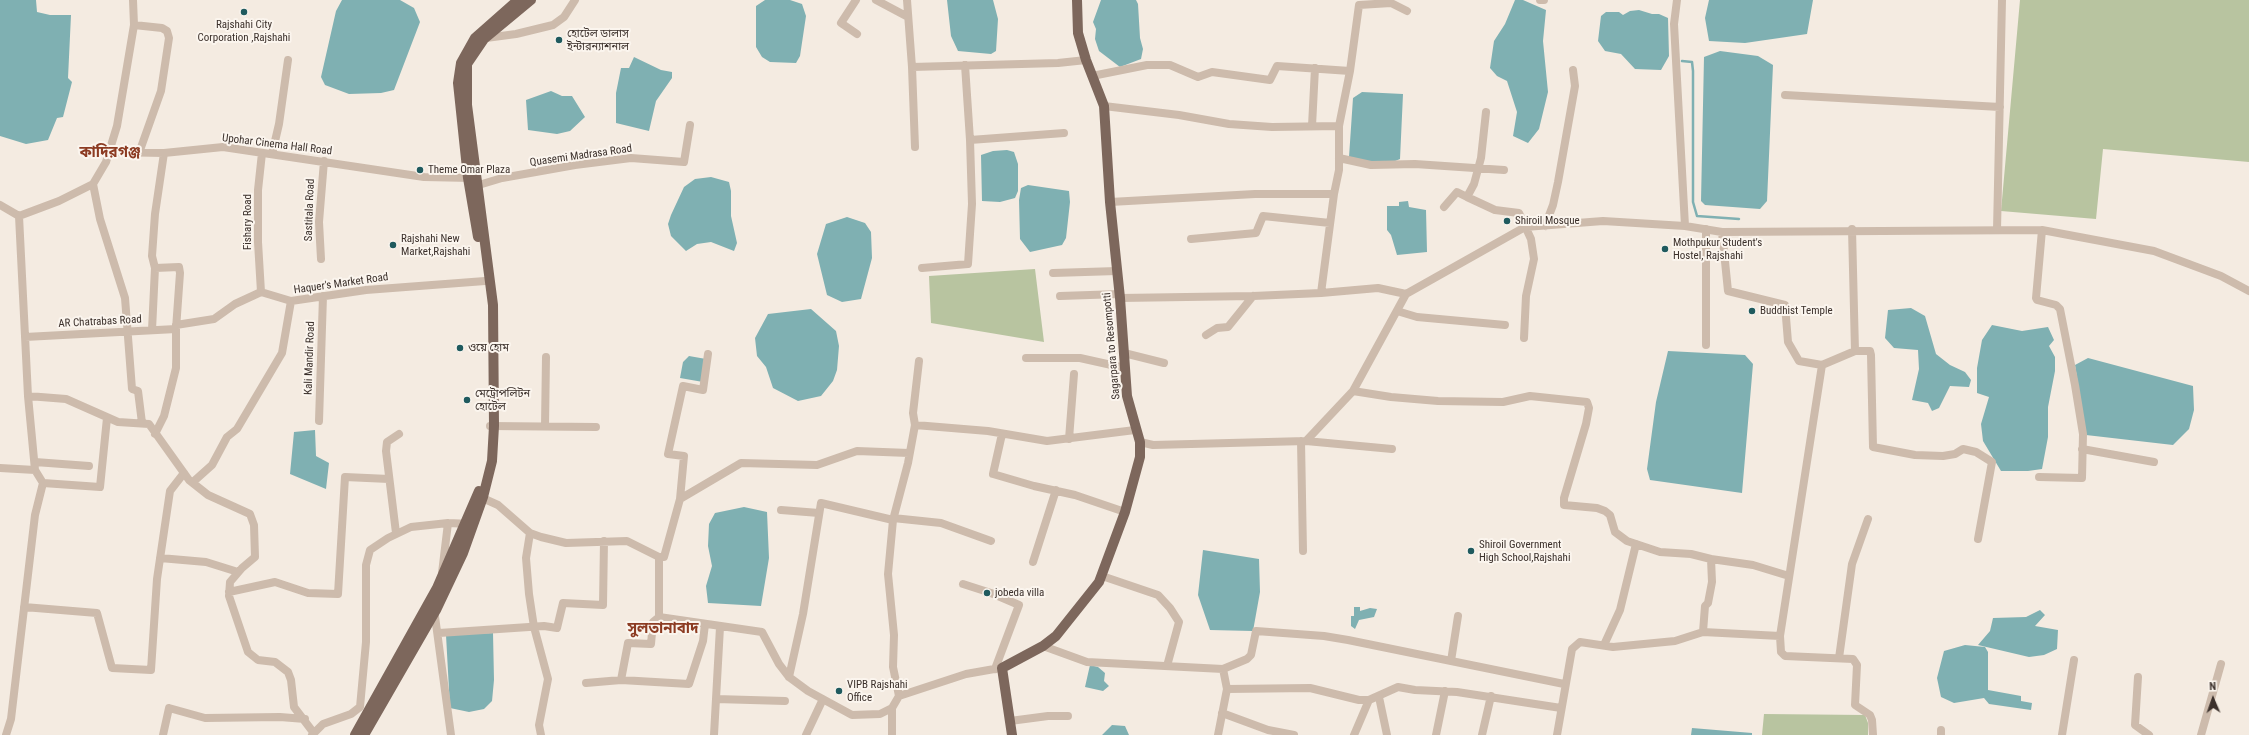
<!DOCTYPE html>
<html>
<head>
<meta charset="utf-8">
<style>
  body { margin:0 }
  #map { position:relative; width:2249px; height:735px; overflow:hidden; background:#f4ebe1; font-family:"Roboto Condensed",sans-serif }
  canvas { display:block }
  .north { position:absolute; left:2193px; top:679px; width:40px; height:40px; -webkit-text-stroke:3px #fbf5ee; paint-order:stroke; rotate:358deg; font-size:11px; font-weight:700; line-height:16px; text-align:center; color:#3b302b }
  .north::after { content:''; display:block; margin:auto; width:14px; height:18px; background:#3b302b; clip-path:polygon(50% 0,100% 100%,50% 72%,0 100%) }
</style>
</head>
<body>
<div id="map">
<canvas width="2249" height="735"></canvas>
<div class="north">N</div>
</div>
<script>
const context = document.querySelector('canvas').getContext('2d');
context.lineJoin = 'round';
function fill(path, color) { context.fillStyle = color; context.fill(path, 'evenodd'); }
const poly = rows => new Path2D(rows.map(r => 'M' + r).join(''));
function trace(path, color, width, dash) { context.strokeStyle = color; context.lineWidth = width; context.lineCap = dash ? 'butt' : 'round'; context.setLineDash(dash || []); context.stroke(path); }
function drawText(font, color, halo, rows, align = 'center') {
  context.font = font + ' "Roboto Condensed","Noto Sans Bengali",sans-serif'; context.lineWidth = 4; context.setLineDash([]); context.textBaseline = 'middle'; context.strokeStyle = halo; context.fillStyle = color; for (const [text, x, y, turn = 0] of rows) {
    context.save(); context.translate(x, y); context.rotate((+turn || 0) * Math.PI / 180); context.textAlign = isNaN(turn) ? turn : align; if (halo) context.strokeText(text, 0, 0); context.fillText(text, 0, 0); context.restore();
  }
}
fill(poly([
  [2020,0,2249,0,2249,162,2103,149,2096,219,2001,211],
  [1035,269,1044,342,931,323,929,276],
  [1764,714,1865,715,1868,723,1868,735,1762,735]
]), '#b8c4a0');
fill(poly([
  [0,0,36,0,37,12,50,15,71,15,68,78,72,82,63,117,57,118,48,140,26,144,0,136],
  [342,0,400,0,414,8,420,22,394,90,381,93,349,94,325,85,321,77,336,11],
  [765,0,790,0,802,4,806,16,800,56,796,63,770,62,762,57,756,47,756,6],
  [947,0,993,0,998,19,996,51,991,54,958,51,951,36],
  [1101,0,1136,0,1138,4,1140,38,1143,49,1141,59,1120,67,1099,51,1095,39,1096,29,1093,22],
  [1515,0,1523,0,1546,10,1543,41,1548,92,1539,129,1528,143,1513,136,1517,112,1507,81,1497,76,1490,68,1494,41,1505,24],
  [1709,0,1813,0,1807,34,1745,43,1709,41,1705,18],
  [1639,10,1652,14,1659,14,1668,18,1669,56,1661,70,1635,69,1621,54,1605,51,1598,41,1601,16,1606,12,1619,12,1623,15,1630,11],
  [1720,51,1758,56,1773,65,1767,201,1760,209,1705,205,1701,201,1704,57],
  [634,57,661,70,672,72,672,78,656,101,649,131,616,123,616,93,621,68,629,68],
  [551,91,562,96,572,96,585,117,570,131,557,134,528,130,526,100],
  [1362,92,1403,94,1400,159,1388,164,1356,161,1349,157,1353,98],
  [1007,150,1014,152,1018,164,1018,191,1015,198,1000,202,982,201,981,155,993,151],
  [711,177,729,182,731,191,731,216,737,243,734,251,711,242,697,244,686,251,671,236,668,224,671,215,684,187,695,179],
  [1028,185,1069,191,1070,202,1066,238,1062,245,1030,252,1020,239,1019,200,1021,188],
  [1408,201,1409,207,1426,210,1427,252,1397,255,1391,235,1387,230,1387,206,1399,206,1399,202],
  [847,217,865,223,871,232,872,258,861,299,842,302,827,295,817,254,826,224],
  [1911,308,1925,316,1936,354,1950,365,1965,372,1971,380,1969,387,1950,386,1939,408,1932,411,1928,403,1912,400,1919,369,1918,350,1894,348,1885,338,1888,310],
  [811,309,836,331,839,346,837,370,833,381,821,396,798,401,773,388,766,367,757,356,755,338,768,314],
  [1992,325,2022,331,2048,327,2054,340,2049,346,2055,357,2055,371,2048,407,2048,437,2042,469,2028,471,2001,471,1983,441,1981,424,1989,397,1977,393,1977,368,1982,340],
  [1668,351,1745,355,1753,364,1742,493,1650,480,1647,469,1656,402],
  [689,356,706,359,703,382,680,378,683,362],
  [2088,358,2193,386,2194,410,2189,429,2173,445,2086,435,2075,365],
  [315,430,316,456,329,463,326,489,290,474,294,432],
  [744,507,767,512,769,558,761,606,708,603,706,586,712,566,708,546,709,524,715,513],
  [1203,550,1259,559,1260,592,1253,631,1210,630,1198,595],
  [1354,607,1360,607,1360,611,1370,608,1377,609,1374,617,1359,620,1355,629,1351,626,1351,616,1354,616],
  [2040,610,2045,615,2035,626,2058,630,2057,649,2044,655,2029,657,1978,645,1990,631,1993,618,2026,617],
  [493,633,494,680,492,701,484,709,469,712,450,708,446,635],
  [1965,645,1985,647,1988,652,1988,690,2021,696,2021,701,2032,703,2031,710,1989,704,1984,698,1954,703,1941,697,1937,678,1944,651],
  [1090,665,1098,667,1105,673,1104,681,1109,686,1103,691,1085,687],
  [1112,725,1125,726,1129,735,1102,735],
  [1692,728,1752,733,1752,735,1691,735]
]), '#7fb0b2');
trace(poly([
  [1682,61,1692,62,1693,71,1693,202,1697,216,1739,219]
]), '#7fb0b2', 2.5);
trace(poly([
  [856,0,841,23,857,34],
  [876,0,908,17],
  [907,0,912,67,1058,63,1086,60],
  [1390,0,1391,3,1407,11],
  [1540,0,1544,0],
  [1677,0,1674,24,1685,226],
  [134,25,162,28,167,31,169,38,161,91,139,153],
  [486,38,516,34,553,25,564,17,575,0],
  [912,67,915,147],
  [1092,76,1147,65,1170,65,1198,77,1212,72,1270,80,1277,66,1350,71],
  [1785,95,2000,107],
  [1104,106,1179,115,1229,124,1272,127,1339,126,1350,71,1359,5,1391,3],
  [1486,112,1481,158,1474,184,1467,197,1495,210,1519,213,1531,239,1534,259,1526,296,1524,338],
  [1312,126,1315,68],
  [1339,126,1339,170,1334,194,1321,293,1378,288,1406,294],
  [970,140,1064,133],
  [110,152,164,153,223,147,424,177,472,178],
  [272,154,279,124,288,60],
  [1339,158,1371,165,1415,164,1504,170],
  [93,184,100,219,125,298,132,389,138,391,142,423],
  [472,187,502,178,575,165,631,158,684,162,690,125],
  [1110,202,1255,194,1334,194],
  [0,205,19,216],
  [1444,207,1457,192,1467,197],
  [1545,226,1553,205,1558,182,1575,86,1573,70],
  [1706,229,1706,345],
  [1852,229,1855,351,1822,365,1780,636,1781,652,1785,656,1853,659,1857,665,1855,705,1870,715,1872,720,1873,735],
  [1997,230,2002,0],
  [1722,232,1728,291,1785,305,1788,342,1799,361,1822,365],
  [1191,239,1256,233,1263,216,1330,223],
  [321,259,319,222,324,161],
  [922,268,968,264,972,204,970,140,965,65],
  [1053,273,1117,271],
  [261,292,258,242,258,190,262,153],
  [1060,296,1120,294],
  [1120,298,1253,296,1321,293],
  [1397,311,1417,317,1505,325],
  [176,325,214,319,235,304,261,292,291,301],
  [152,330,155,268],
  [1206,335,1217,328,1228,327,1253,296],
  [25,337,176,329],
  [1855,351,1870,351,1871,355,1873,447,1915,455,1943,456,1955,454,1963,449,1976,452,1992,462,1978,539],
  [1124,353,1164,363],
  [1026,358,1080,358,1125,368],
  [1353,391,1391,397,1438,401,1503,402,1530,396,1587,402,1589,408,1586,424,1564,498,1564,505,1597,508,1605,511,1610,515,1615,532,1627,541,1660,552,1691,554,1711,559,1712,582,1708,603,1705,606,1703,632],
  [28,396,66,399,118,422,149,424,189,480,208,495,250,514,254,525,255,557,242,568,230,582,229,596,248,652,258,660,275,662,288,672,291,680,294,707,313,732],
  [319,421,323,296],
  [915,425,913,413,919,361],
  [490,426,596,427],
  [545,426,546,357],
  [155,434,164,416,176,368,176,329,180,273,179,267,155,268,152,256,155,214,164,153],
  [1002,434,993,474,1034,486,1075,495,1125,512],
  [1069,439,1074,374],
  [1301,441,1303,551],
  [1306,441,1392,449],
  [1140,442,1153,445,1306,441,1353,391,1406,294,1525,227,1603,221,1685,226,1722,232,2042,230,2154,251,2221,276,2249,291],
  [2082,449,2154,462],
  [35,462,89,466],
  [0,468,35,470],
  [2039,477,2082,478,2083,434,2075,385,2060,309,2056,305,2037,300,2036,298,2042,230],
  [193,482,212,465,227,437,237,429,282,353,291,301,366,290,485,281],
  [43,483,100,487,107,418],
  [478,496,498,505,530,533,541,537,566,543,627,541,659,557,659,617,762,632,779,664,789,677,808,691,852,715,880,714,892,708,892,735],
  [680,499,684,456,668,454,683,386,703,390,708,354],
  [781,510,819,513],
  [893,518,941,523,991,541],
  [396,533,386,451,387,442,399,434],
  [530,533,526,558,529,594,534,627,548,679,539,725,541,735],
  [659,557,664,557,680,499,741,463,817,465,857,451,909,453],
  [160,558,206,562,238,572],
  [1711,559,1753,565,1789,576],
  [1033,562,1056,490],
  [442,573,448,523],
  [1102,576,1158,595,1170,608,1179,622,1167,666],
  [963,584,991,593,1019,605,995,669],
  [229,592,275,582,308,593,338,594,345,477,389,479],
  [24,607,97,613,112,668,151,670,157,579,170,491,184,473],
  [434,609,451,735],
  [439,633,544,626,557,628,563,603,603,605,604,541],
  [1604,645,1620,610,1636,544],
  [1043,646,1087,662,1223,669],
  [1839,658,1852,564,1868,519],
  [1451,661,1458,616],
  [789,677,803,614,821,503,893,520],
  [2138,677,2135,725,2149,735],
  [621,680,628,643,651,644,653,622,659,617],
  [586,683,621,680,689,684,703,641,705,624],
  [1227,689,1310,688,1359,700,1369,700,1398,687,1415,690,1457,692,1561,708],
  [899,696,893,667,894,635,888,574,893,520,908,463,915,425,988,431,1047,441,1135,430],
  [1379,697,1387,735],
  [716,699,785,701],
  [892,708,899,696,966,674,1000,668],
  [1222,713,1268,730,1294,735],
  [1010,721,1048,716,1068,716],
  [1941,730,1941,735],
  [6,735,11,719,35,515,43,483,35,470,28,396,19,216,59,201,93,184,106,162,117,126,134,25,133,0],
  [163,735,169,708,205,718,280,717,305,719],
  [312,735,323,724,351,714,360,707,366,642,366,565,370,550,388,538,411,527,448,523,471,524],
  [714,735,720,627],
  [806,735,823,699],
  [1218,735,1227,689,1223,669,1247,659,1251,655,1256,631,1324,636,1348,640,1564,684],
  [1354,735,1369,700],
  [1436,735,1445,691],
  [1482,735,1491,696],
  [1557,735,1572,649,1580,642,1613,647,1675,641,1703,632,1780,636],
  [2062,735,2074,660],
  [2201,735,2221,664]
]), '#cdbbac', 8);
trace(poly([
  [478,237,468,178,458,83,461,63,475,38,518,0],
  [355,735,437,588,479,491],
  [364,735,436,610,463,553,483,497,492,461,494,426,493,305,467,105,467,64,484,39,531,0],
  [1012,735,1002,668,1043,646,1056,636,1099,582,1125,512,1140,457,1140,442,1127,396,1120,298,1110,202,1104,106,1086,60,1078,33,1077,0]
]), '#7d675c', 10);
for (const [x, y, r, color] of [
  [244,12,4,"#1f5a5e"],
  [559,40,4,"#1f5a5e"],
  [420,170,4,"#1f5a5e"],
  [1507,221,4,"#1f5a5e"],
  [393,245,4,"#1f5a5e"],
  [1665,249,4,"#1f5a5e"],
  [1752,311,4,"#1f5a5e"],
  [460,348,4,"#1f5a5e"],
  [467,400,4,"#1f5a5e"],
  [1471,551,4,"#1f5a5e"],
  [987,593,4,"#1f5a5e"],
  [839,691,4,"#1f5a5e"]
]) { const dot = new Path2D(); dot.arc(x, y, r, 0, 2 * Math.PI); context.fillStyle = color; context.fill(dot); trace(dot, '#fbf5ee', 1.5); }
drawText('11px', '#3b302b', '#fbf5ee', [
  ["Rajshahi City",244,25,"center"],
  ["Corporation ,Rajshahi",244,38,"center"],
  ["হোটেল ডালাস",567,34],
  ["ইন্টারন্যাশনাল",567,47],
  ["Theme Omar Plaza",428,170],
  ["Shiroil Mosque",1515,221],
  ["Rajshahi New",401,239],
  ["Market,Rajshahi",401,252],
  ["Mothpukur Student's",1673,243],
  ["Hostel, Rajshahi",1673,256],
  ["Buddhist Temple",1760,311],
  ["ওয়ে হোম",468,348],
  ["মেট্রোপলিটন",475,394],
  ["হোটেল",475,407],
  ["Shiroil Government",1479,545],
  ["High School,Rajshahi",1479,558],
  ["jobeda villa",995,593],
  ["VIPB Rajshahi",847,685],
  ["Office",847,698]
], 'left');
drawText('11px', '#3b302b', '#fbf5ee', [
  ["Upohar Cinema Hall Road",277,145,7],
  ["Quasemi Madrasa Road",581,156,-8],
  ["Sastitala Road",310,210,-88],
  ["Fishary Road",248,222,-90],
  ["Haquer's Market Road",341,284,-8],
  ["AR Chatrabas Road",100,322,-3],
  ["Sagarpara to Resompotti",1112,346,-95],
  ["Kali Mandir Road",310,358,-88]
]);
drawText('bold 15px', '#8c3b22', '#fbf5ee', [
  ["কাদিরগঞ্জ",110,153],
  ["সুলতানাবাদ",663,629]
]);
</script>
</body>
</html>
